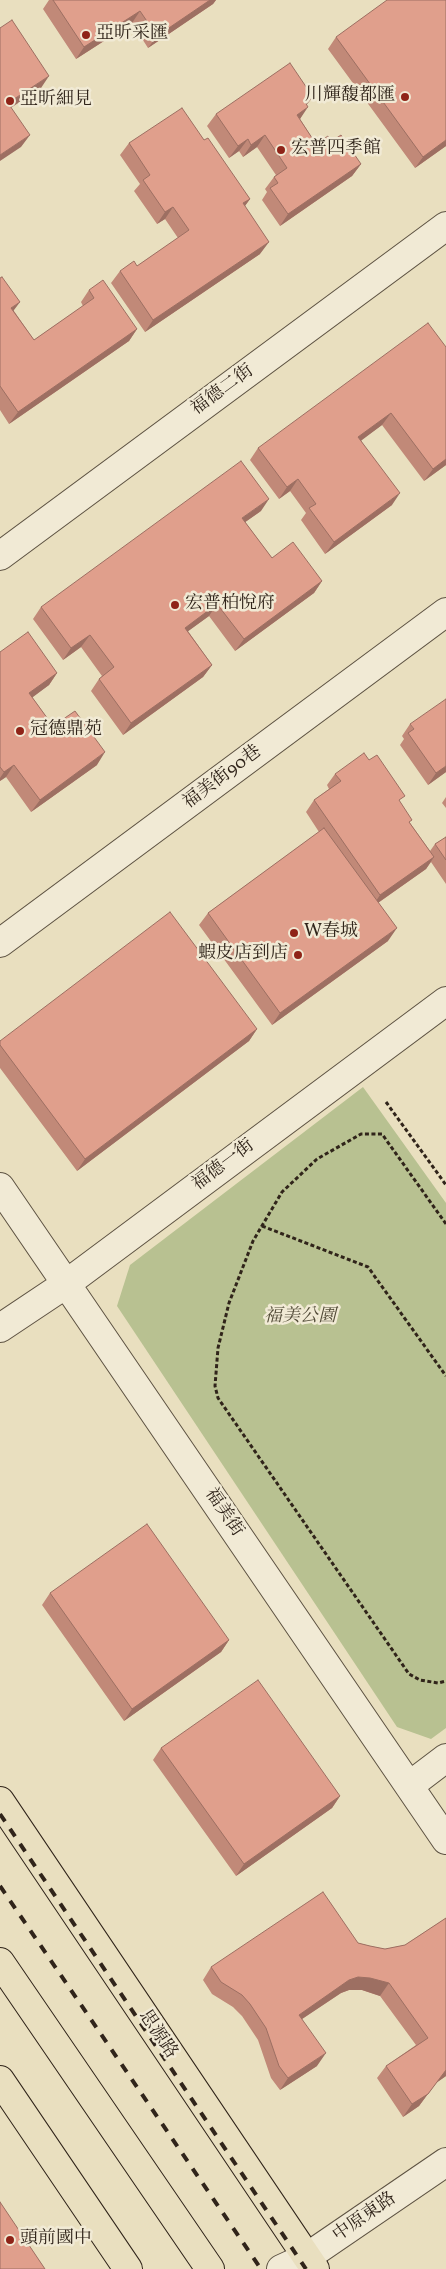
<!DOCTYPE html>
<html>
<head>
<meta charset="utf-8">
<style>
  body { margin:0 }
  canvas { display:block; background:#e9dfbf }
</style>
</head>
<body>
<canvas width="446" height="2269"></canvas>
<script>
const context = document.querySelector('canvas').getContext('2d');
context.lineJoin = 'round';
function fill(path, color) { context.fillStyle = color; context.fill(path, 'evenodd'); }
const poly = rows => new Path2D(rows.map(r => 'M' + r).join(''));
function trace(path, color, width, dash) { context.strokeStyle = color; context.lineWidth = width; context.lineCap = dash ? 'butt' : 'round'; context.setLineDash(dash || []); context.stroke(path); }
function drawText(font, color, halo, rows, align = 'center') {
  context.font = font + ' Vollkorn,"Noto Serif TC",serif'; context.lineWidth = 5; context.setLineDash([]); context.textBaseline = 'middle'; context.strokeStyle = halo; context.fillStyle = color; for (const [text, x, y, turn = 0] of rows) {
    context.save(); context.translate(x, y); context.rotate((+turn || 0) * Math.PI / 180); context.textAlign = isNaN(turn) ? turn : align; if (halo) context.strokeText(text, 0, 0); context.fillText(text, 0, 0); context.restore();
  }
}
fill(poly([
  [363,1087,446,1203,446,1728,431,1739,397,1727,117,1306,130,1265]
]), '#b8c191');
const minor = poly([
  [0,556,446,226],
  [0,943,446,612],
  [0,1187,446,1840],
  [0,1328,66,1284,446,1001],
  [409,1786,446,1758],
  [281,2269,307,2257,446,2162]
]);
const major = poly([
  [0,1801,315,2269],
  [0,1962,210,2269],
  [0,2080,128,2269]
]);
trace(minor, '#5e5343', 30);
trace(major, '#30241a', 30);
trace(poly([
  [386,1102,446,1185],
  [446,1224,382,1134,361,1134,317,1159,282,1192,253,1241,229,1303,218,1348,215,1386,218,1398,409,1674,420,1680,438,1683,446,1681],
  [262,1226,368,1267,446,1376]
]), '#30241a', 3, [4, 2.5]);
trace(minor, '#f1ead5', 28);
trace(major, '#e9dfbf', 28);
trace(poly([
  [0,1814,306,2269],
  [0,1886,261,2269]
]), '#30241a', 4, [9, 9]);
fill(poly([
  [49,0,216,0,213,4,148,48,132,23,76,59,43,9],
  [336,37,446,146,415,168,328,49],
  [307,105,300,119,316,144,332,141,361,164,352,176,280,226,262,200,267,192,265,189,274,177,276,175,257,147,243,157,239,151,229,158,207,126,216,114],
  [204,140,250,199,245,206,260,254,145,332,111,283,120,271,137,266,178,238,165,219,157,224,134,191,140,184,120,155,129,143],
  [0,278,14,311,34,340,83,306,81,302,89,290,137,329,129,341,9,424,0,410],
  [446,347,446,465,424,481,382,425,361,440,392,505,325,554,301,520,306,513,290,491,279,499,250,460,258,448],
  [261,511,245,522,272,558,322,581,314,593,235,651,209,616,188,631,212,665,203,677,123,735,91,691,99,679,102,676,81,647,63,660,33,619,41,607],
  [0,652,57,673,49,685,32,697,53,726,97,765,31,812,6,777,0,781],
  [410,724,446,772,428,785,400,745,404,739,402,736],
  [335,774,400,802,410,823,430,851,435,844,446,837,446,884,431,862,426,869,378,903,388,941,272,1025,199,925,208,913,319,832,306,812,314,800,329,789,327,785],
  [446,797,446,808,442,803],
  [257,1029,249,1041,77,1171,0,1068,0,1041],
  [50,1593,229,1640,221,1652,124,1721,42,1605],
  [161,1748,340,1796,332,1808,236,1876,153,1760],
  [446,1918,446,2076,436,2083,419,2106,403,2117,377,2078,386,2066,416,2045,380,1996,362,1990,349,1990,341,1993,302,2019,317,2066,280,2090,271,2078,258,2040,242,2016,233,2007,212,1994,203,1980,211,1967,358,1943,370,1946,385,1949,405,1945]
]), '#c18978');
fill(poly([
  [210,0,216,0,213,4,148,48,157,36],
  [140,11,132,23,76,59,84,47],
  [49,76,41,88,0,115,8,103],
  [313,97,304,108,305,102],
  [308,107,300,119,297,115],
  [30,135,21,147,0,161,0,155],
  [265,135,257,147,243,157,251,145],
  [248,139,239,151,229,158,238,146],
  [446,140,446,146,415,168,423,157],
  [361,164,352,176,280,226,288,214],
  [250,199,241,211,243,203],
  [173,207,165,219,157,224,165,212],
  [269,242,260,254,145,332,153,320],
  [20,302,11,314,11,308],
  [137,329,129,341,9,424,18,412],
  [391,413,382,425,350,449,358,437],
  [446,459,446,465,424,481,433,469],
  [298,479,290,491,279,499,287,487],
  [400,493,392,505,325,554,334,542],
  [269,499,261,511,234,530,242,518],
  [322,581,314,593,235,651,244,639],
  [217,604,209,616,176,640,185,628],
  [90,635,81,647,63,660,71,648],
  [212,665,203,677,123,735,131,723],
  [57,673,49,685,21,706,29,693],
  [105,752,97,765,31,812,40,800],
  [14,765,6,777,0,781,0,778,4,772],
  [446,766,446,772,428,785,436,773],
  [434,857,426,869,372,907,380,895],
  [397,928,388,941,272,1025,280,1013],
  [257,1029,249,1041,77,1171,85,1159],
  [229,1640,221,1652,124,1721,132,1709],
  [340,1796,332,1808,236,1876,244,1864],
  [358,1977,370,1978,389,1983,380,1996,362,1990,349,1990,341,1993,290,2027,299,2015,349,1980],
  [326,2053,317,2066,280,2090,288,2078],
  [446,2070,446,2076,436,2083,419,2106,403,2117,412,2104]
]), '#9d6f62');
const building = poly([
  [53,0,210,0,157,36,140,11,84,47,53,0],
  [387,0,446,0,446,140,423,157,336,37,387,0],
  [12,20,49,76,8,103,30,135,0,155,0,28,12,20],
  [290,63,313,97,305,102,308,107,297,115,316,144,328,136,332,141,341,135,361,164,288,214,270,188,278,183,274,177,287,168,265,135,251,145,248,139,238,146,216,114,290,63],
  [182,108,204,140,208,138,250,199,243,203,269,242,153,320,120,271,134,261,137,266,189,230,173,207,165,212,143,180,150,175,129,143,182,108],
  [2,277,20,302,11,308,34,340,94,298,89,290,103,280,137,329,18,412,0,386,0,278,2,277],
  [428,323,446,347,446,459,433,469,391,413,358,437,400,493,334,542,309,508,316,504,298,479,287,487,258,448,428,323],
  [241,461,269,499,242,518,272,558,293,542,322,581,244,639,217,604,185,628,212,665,131,723,99,679,114,667,90,635,71,648,41,607,241,461],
  [28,632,57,673,29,693,53,726,75,711,105,752,40,800,14,765,4,772,0,767,0,652,28,632],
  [446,699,446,766,436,773,408,733,414,729,410,724,446,699],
  [364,753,369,760,377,755,405,796,399,800,412,820,409,822,434,857,380,895,314,800,341,781,335,774,364,753],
  [324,828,397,928,280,1013,208,913,324,828],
  [446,837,446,860,435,844,446,837],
  [170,912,257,1029,85,1159,0,1045,0,1041,170,912],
  [147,1524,229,1640,132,1709,50,1593,147,1524],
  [258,1680,340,1796,244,1864,161,1748,258,1680],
  [323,1892,358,1943,370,1946,385,1949,405,1945,446,1918,446,2070,428,2094,412,2104,386,2066,428,2038,389,1983,370,1978,358,1977,349,1980,299,2015,326,2053,288,2078,279,2066,266,2028,250,2004,242,1995,221,1982,211,1967,323,1892],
  [0,2202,45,2269,0,2269,0,2202]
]);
fill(building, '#e09f8c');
trace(building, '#9d6f62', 1);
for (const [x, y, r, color] of [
  [86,35,5,"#8f2418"],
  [405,97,5,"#8f2418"],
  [10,101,5,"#8f2418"],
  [281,150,5,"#8f2418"],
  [175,605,5,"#8f2418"],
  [20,731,5,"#8f2418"],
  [294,933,5,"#8f2418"],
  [298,955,5,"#8f2418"],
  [10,2240,5,"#8f2418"]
]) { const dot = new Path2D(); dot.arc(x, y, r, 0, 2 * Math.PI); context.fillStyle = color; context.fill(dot); trace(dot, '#f1ead5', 2); }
drawText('18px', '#30241a', '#f1ead5', [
  ["亞昕采匯",96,35],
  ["川輝馥都匯",395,97,"right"],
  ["亞昕細見",20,101],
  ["宏普四季館",291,150],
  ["宏普柏悅府",185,605],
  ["冠德鼎苑",30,731],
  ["W春城",304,933],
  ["蝦皮店到店",288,955,"right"],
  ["頭前國中",20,2240]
], 'left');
drawText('18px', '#30241a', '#f1ead5', [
  ["福德二街",223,391,-36],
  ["福美街90巷",223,778,-37],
  ["福德一街",224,1166,-37],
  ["福美街",223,1513,56],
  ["思源路",157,2035,56],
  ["中原東路",365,2218,-35]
]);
drawText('italic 18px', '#524b38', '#f1ead5', [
  ["福美公園",300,1318]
]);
</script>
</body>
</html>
